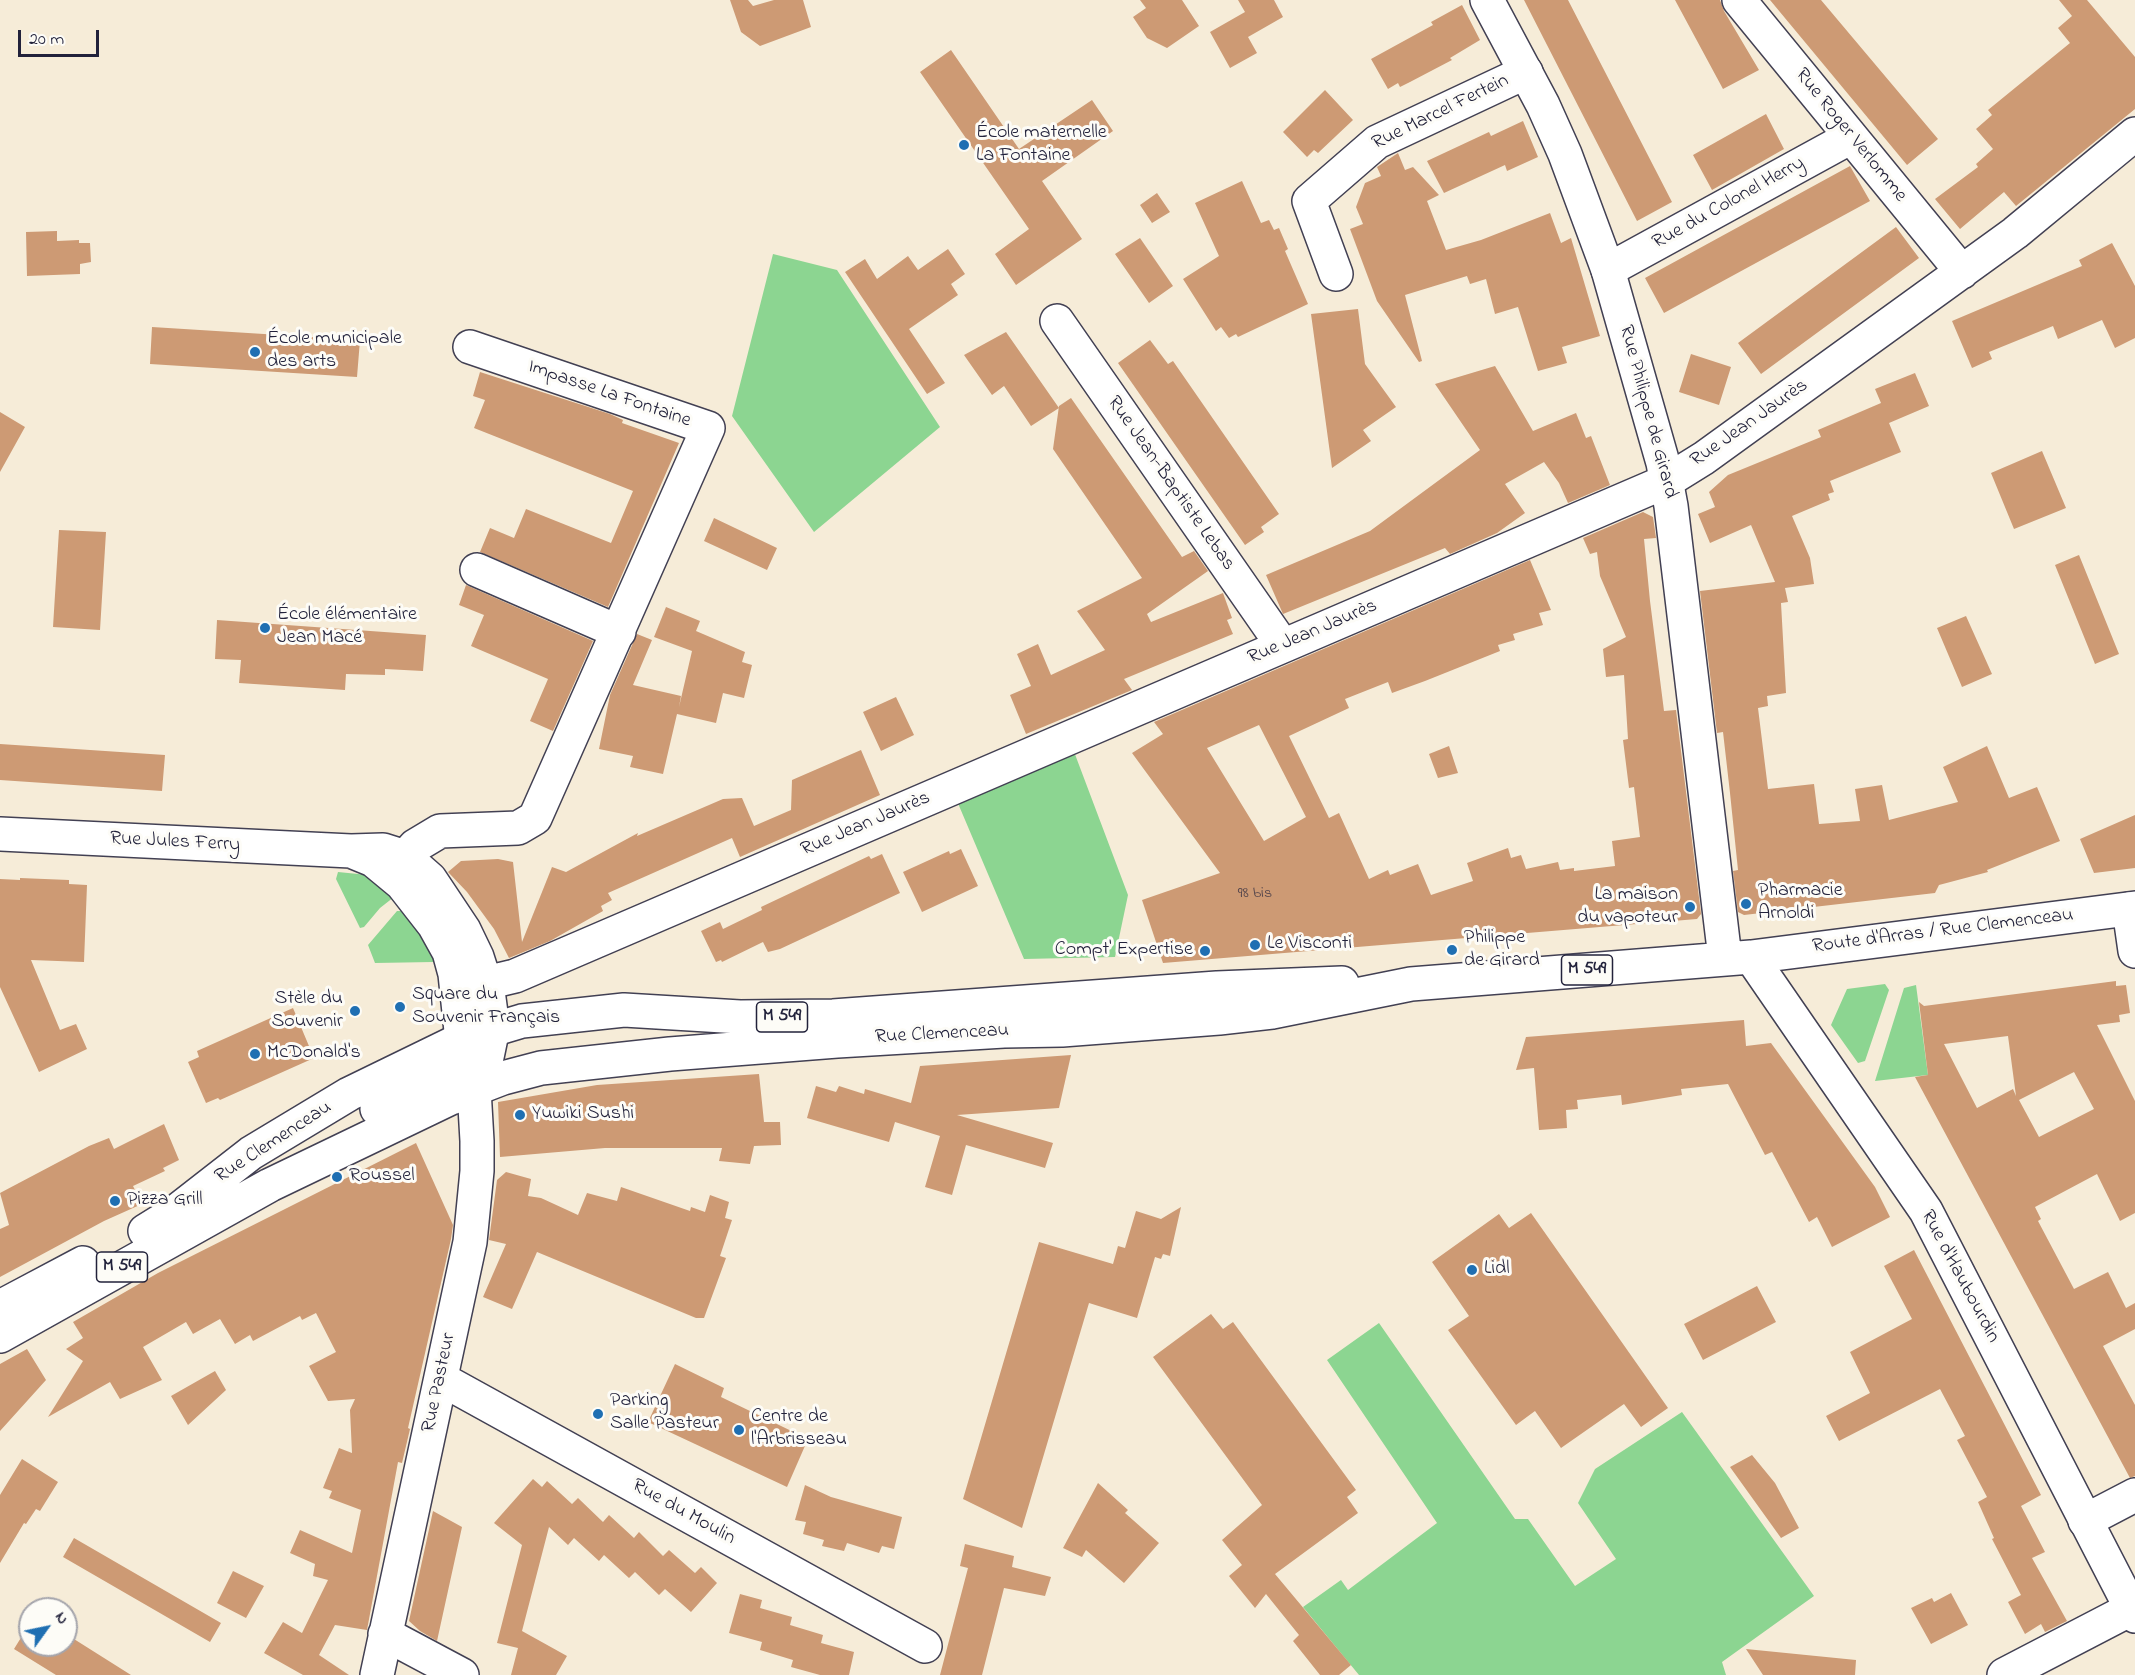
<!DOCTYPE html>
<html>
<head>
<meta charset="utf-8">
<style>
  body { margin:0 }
  #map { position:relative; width:2135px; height:1675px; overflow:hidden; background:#f6ecd8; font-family:"Indie Flower",sans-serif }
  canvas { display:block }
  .north { position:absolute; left:18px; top:1597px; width:60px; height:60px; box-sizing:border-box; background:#fdfcf7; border:2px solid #a5a5ac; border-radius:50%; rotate:57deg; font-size:16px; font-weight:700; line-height:24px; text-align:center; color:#22223b }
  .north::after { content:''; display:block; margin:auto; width:21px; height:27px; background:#1f6fb2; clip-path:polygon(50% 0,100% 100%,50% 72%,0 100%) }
  .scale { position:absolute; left:18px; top:30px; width:81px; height:27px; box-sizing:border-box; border:3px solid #22223b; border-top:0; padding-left:8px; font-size:18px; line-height:21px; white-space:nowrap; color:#22223b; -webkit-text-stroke:4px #fdfcf7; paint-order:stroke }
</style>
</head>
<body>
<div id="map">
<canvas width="2135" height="1675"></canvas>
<div class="north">N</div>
<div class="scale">20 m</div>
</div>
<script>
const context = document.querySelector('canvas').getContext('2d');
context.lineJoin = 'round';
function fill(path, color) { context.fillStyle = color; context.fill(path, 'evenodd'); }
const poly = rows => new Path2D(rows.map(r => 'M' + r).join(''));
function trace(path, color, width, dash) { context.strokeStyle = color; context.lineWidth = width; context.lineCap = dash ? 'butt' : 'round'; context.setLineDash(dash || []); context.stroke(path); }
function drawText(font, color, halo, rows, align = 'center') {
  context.font = font + ' "Indie Flower",sans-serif'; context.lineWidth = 6; context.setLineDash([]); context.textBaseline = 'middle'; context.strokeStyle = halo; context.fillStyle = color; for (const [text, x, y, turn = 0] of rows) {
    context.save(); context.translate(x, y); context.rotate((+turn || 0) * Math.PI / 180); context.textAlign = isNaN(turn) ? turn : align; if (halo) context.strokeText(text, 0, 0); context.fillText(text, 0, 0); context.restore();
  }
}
fill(poly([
  [773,254,837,270,940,427,814,532,732,416],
  [1073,749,1128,895,1115,957,1024,959,957,801],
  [338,872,368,875,394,897,380,908,364,927,360,928,336,879],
  [397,911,404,911,411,919,433,953,433,962,375,963,368,945],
  [1885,984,1889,990,1865,1061,1858,1063,1831,1025,1847,989],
  [1916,985,1928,1075,1875,1081,1904,988],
  [1379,1323,1515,1519,1528,1519,1575,1586,1616,1559,1578,1503,1595,1469,1682,1412,1814,1596,1722,1662,1726,1675,1359,1675,1303,1607,1341,1580,1348,1590,1437,1523,1327,1360]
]), '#8cd591');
fill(poly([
  [730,0,748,0,753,6,774,0,803,0,811,27,760,46,741,32],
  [1140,0,1182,0,1199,26,1167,48,1147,38,1133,17,1146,8],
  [1238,0,1274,0,1283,17,1248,37,1257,53,1230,68,1210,32,1245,12],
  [1524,0,1568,0,1672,202,1637,221],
  [1675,0,1720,0,1724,11,1759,70,1723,89],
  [1770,0,1821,0,1938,139,1907,165],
  [2059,0,2087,0,2135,57,2135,109,2016,206,2004,192,1960,229,1935,199,1978,167,1976,164,1993,149,1976,129,1992,115,1988,110,2070,43,2058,28,2072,16],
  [1462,5,1480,40,1450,58,1452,60,1410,82,1400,87,1398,83,1388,89,1371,59,1433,25,1431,22],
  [951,50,1019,149,1092,100,1113,131,1042,181,1082,239,1016,285,995,254,1029,229,920,72],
  [1325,90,1353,120,1318,153,1314,150,1307,157,1283,132],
  [1766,114,1784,149,1712,190,1693,155],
  [1523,121,1538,157,1507,171,1505,165,1444,193,1427,161,1489,132,1491,136],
  [1398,153,1405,170,1413,167,1439,195,1427,201,1446,250,1481,240,1550,213,1561,243,1571,238,1600,336,1562,347,1567,363,1538,371,1518,307,1495,314,1486,279,1470,284,1467,276,1405,295,1422,361,1419,362,1377,301,1350,229,1363,224,1356,207,1365,183,1381,176,1377,167],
  [1850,166,1870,201,1664,313,1645,278],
  [1242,181,1261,223,1269,220,1274,230,1279,228,1288,249,1285,251,1308,304,1238,337,1236,334,1229,338,1221,327,1216,331,1183,279,1219,256,1195,203],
  [1157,193,1170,212,1152,223,1140,205],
  [1896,227,1919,258,1761,374,1738,343],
  [57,231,57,241,79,240,79,243,90,243,91,262,80,264,80,274,27,276,26,232],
  [1140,238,1173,286,1149,303,1115,254],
  [2112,243,2135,286,2135,338,2115,348,2102,320,2058,339,2053,326,1989,352,1992,359,1972,368,1952,321,2082,266,2079,260],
  [948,249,965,274,951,284,958,295,909,329,945,383,927,394,845,272,865,259,877,279,908,256,918,270],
  [1358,309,1365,364,1396,407,1363,430,1371,441,1332,468,1311,314],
  [152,327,360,340,357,377,150,364],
  [1006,332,1059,408,1031,426,1004,386,992,395,964,355],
  [1150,340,1168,364,1173,361,1279,514,1261,527,1264,532,1245,545,1118,363],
  [1691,354,1731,367,1719,405,1679,392],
  [1495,366,1533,431,1576,413,1586,438,1591,436,1610,485,1568,503,1559,483,1544,462,1505,484,1525,513,1497,533,1450,554,1445,548,1283,614,1266,575,1370,531,1480,450,1435,384],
  [480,372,610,414,623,420,622,423,679,443,608,607,480,552,490,528,514,538,526,509,611,543,633,491,474,428,485,400,473,396],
  [1915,373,1929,406,1889,423,1901,452,1830,481,1834,492,1828,494,1830,500,1792,516,1810,558,1814,584,1785,588,1788,602,1781,603,1786,693,1767,696,1768,706,1758,708,1768,789,1814,784,1819,824,1860,821,1855,789,1882,785,1889,820,1958,802,1943,767,1987,746,2009,798,2037,787,2060,841,1987,870,1988,872,1939,885,1935,893,1744,915,1738,912,1733,871,1738,870,1730,793,1723,732,1717,733,1700,591,1775,582,1751,525,1710,543,1698,514,1715,507,1709,492,1728,475,1821,437,1818,430,1881,403,1875,389],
  [1071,398,1182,557,1194,551,1208,571,1147,614,1151,622,1223,593,1232,618,1227,620,1233,634,1124,679,1132,690,1026,734,1010,695,1031,686,1017,654,1038,644,1051,675,1105,650,1077,611,1142,578,1053,449,1059,406],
  [0,412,25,427,0,472],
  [2042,451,2066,508,2014,529,1991,473],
  [1643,512,1653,517,1656,538,1644,539,1650,601,1664,711,1676,710,1701,914,1697,919,1163,963,1142,900,1220,873,1132,753,1163,734,1154,722,1530,560,1551,610,1539,613,1543,625,1513,634,1515,640,1498,645,1500,651,1425,681,1392,693,1388,682,1345,699,1349,708,1289,736,1329,818,1339,813,1369,879,1388,870,1390,875,1418,864,1431,895,1473,881,1467,863,1508,848,1511,858,1521,855,1526,869,1558,862,1560,870,1574,868,1574,871,1615,866,1612,841,1640,837,1634,787,1629,788,1623,740,1628,739,1624,675,1606,677,1603,649,1626,637,1600,576,1597,552,1590,554,1583,538],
  [1259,725,1306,817,1264,841,1207,748],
  [714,518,777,548,767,570,704,541],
  [59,530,106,532,100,630,53,627],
  [2079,555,2119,654,2095,664,2055,565],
  [466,585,593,641,553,731,530,721,548,679,471,646,484,615,459,605],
  [666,607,700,621,696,631,745,652,742,662,752,665,744,698,723,693,716,723,677,714,663,774,630,767,633,756,599,749,610,695,637,634,652,640,633,685,681,696,679,707,692,651,654,637],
  [1966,616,1992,674,1962,687,1937,628],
  [217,620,426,635,423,671,385,669,385,675,346,674,345,690,239,683,241,660,215,659],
  [896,697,914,735,881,751,863,712],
  [0,744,165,755,162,791,0,780],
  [1449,746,1458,773,1438,778,1429,754],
  [861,750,880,795,740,857,732,838,608,893,612,900,601,906,603,911,550,941,509,958,494,929,467,892,448,872,461,861,498,859,513,862,522,942,552,867,566,872,638,833,637,836,723,799,742,798,754,826,791,810,792,780],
  [2135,815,2135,868,2094,873,2080,839],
  [961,849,978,886,922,912,903,872,949,851,950,854],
  [882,854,900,893,780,949,768,952,763,942,722,962,721,960,716,962,701,931,720,922,723,929,762,910,761,907,869,856,871,859],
  [20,878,69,880,69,884,87,885,84,962,31,960,60,1030,76,1024,87,1049,39,1072,0,987,0,879,20,880],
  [2116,981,2116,986,2126,985,2130,1013,2119,1015,2120,1022,2097,1025,2135,1101,2135,1213,2120,1221,2097,1174,2035,1207,2041,1219,2038,1221,2074,1289,2108,1272,2126,1308,2135,1303,2135,1329,2103,1346,2135,1405,2135,1476,2130,1478,1915,1077,1928,1075,1919,1002,1924,1006],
  [2008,1036,2016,1096,2013,1089,1977,1108,1944,1044],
  [2074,1072,2094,1109,2039,1137,2019,1100],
  [293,1008,314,1058,220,1100,218,1098,206,1103,188,1062,199,1057,197,1051],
  [1744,1020,1746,1046,1771,1043,1875,1187,1890,1217,1832,1247,1817,1217,1809,1222,1772,1152,1765,1155,1728,1084,1681,1089,1682,1095,1622,1105,1621,1095,1577,1100,1578,1109,1566,1110,1567,1128,1539,1130,1534,1068,1516,1070,1526,1037],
  [1071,1055,1059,1108,957,1115,1053,1143,1045,1168,966,1145,952,1195,925,1187,940,1136,895,1122,889,1142,807,1118,816,1086,836,1092,839,1086,864,1094,865,1089,911,1103,920,1066],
  [759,1074,764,1122,780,1122,781,1145,754,1146,750,1164,719,1161,722,1148,605,1148,500,1157,498,1102,597,1085],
  [164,1124,179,1160,163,1168,165,1171,133,1186,142,1204,104,1221,0,1277,0,1229,9,1225,0,1193,89,1146,109,1138,114,1149],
  [416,1143,453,1225,451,1239,408,1428,410,1429,402,1463,398,1462,367,1630,335,1625,319,1655,349,1675,303,1675,264,1653,283,1622,302,1633,328,1580,313,1576,315,1564,290,1553,300,1530,352,1553,361,1510,329,1498,332,1491,323,1488,339,1448,352,1453,350,1410,355,1399,328,1401,309,1366,336,1352,316,1313,302,1320,300,1316,253,1341,250,1335,235,1344,220,1319,193,1334,186,1322,143,1347,162,1380,120,1399,110,1382,48,1417,83,1361,66,1349,83,1338,73,1322,158,1273],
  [506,1172,531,1179,528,1196,541,1198,578,1215,587,1193,617,1201,621,1187,690,1211,691,1207,705,1212,710,1195,729,1202,725,1218,732,1220,720,1256,726,1258,704,1318,696,1318,537,1252,512,1309,483,1297,506,1244,489,1240,497,1180],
  [1181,1207,1170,1256,1163,1254,1161,1259,1155,1257,1137,1318,1089,1303,1022,1528,963,1499,1039,1242,1113,1264,1118,1246,1125,1248,1136,1211,1161,1219],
  [1531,1213,1668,1408,1641,1427,1624,1404,1561,1448,1535,1411,1516,1425,1448,1330,1469,1316,1432,1262,1499,1214,1509,1228],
  [1914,1250,2041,1495,2021,1506,2045,1552,2032,1558,2067,1621,2045,1632,2041,1624,2025,1634,2008,1602,2021,1595,1992,1539,1994,1538,1978,1502,1987,1497,1957,1440,1965,1436,1940,1389,1839,1441,1826,1416,1870,1393,1850,1352,1912,1319,1884,1266],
  [1757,1286,1776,1322,1703,1360,1684,1324],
  [1211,1314,1223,1329,1233,1322,1356,1490,1347,1497,1358,1513,1275,1574,1351,1665,1339,1675,1320,1675,1293,1641,1299,1635,1266,1594,1255,1608,1229,1576,1242,1565,1222,1540,1262,1505,1153,1357],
  [27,1349,46,1380,0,1431,0,1364],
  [675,1364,724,1388,721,1397,808,1439,787,1487,648,1422],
  [215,1371,226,1390,188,1425,171,1396],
  [1752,1455,1775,1483,1799,1528,1781,1538,1730,1467],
  [22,1459,58,1482,40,1511,36,1509,26,1524,24,1523,0,1563,0,1495],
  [533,1479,542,1487,547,1481,572,1504,578,1498,603,1522,609,1515,634,1538,639,1532,663,1556,669,1550,695,1573,701,1567,717,1583,691,1612,665,1589,659,1595,635,1572,629,1578,604,1555,599,1561,574,1538,568,1545,549,1527,522,1631,567,1656,556,1675,511,1675,518,1648,497,1643,522,1545,494,1523],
  [1098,1483,1128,1510,1125,1513,1159,1543,1124,1583,1086,1550,1082,1557,1063,1548],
  [805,1485,831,1497,902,1517,894,1549,882,1546,879,1553,847,1543,844,1551,822,1546,824,1540,803,1534,806,1522,795,1520],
  [433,1511,462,1527,437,1641,420,1631,409,1621],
  [74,1538,221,1623,210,1642,63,1557],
  [965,1544,1014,1556,1012,1567,1051,1577,1045,1596,1004,1588,982,1675,940,1675,968,1568,960,1566],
  [233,1571,264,1586,246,1618,217,1603],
  [1951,1593,1968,1625,1931,1644,1911,1608,1932,1598,1934,1602],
  [740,1594,762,1600,760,1608,792,1617,790,1625,823,1635,821,1643,854,1652,849,1675,820,1675,791,1667,793,1660,760,1650,762,1642,729,1633],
  [30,1623,30,1645,66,1645,66,1634,131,1675,56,1675,14,1649],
  [1746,1649,1856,1660,1855,1675,1763,1675]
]), '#cd9a74');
const minor = poly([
  [1739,0,1962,272],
  [1608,270,1851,137],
  [1336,274,1309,201,1377,142,1526,72],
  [1057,321,1283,646],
  [477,570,619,632],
  [0,834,351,851,383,850,405,857,430,879,464,930,477,957,488,991,493,1028,487,1057],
  [351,851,373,860,402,884,434,925,449,952,455,974,463,1050,474,1089,477,1141,477,1171,470,1242,377,1675],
  [391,873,415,846,440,831,518,828,535,818,708,428,470,347],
  [2129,909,2135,951],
  [451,959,460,971,477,981,494,981,515,976,1667,481,1704,458,2015,233,2135,134],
  [441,1379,925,1646],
  [2085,1521,2135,1495],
  [385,1634,462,1675],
  [2004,1675,2131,1609]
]);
const major = poly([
  [1487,0,1543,105,1565,154,1608,270,1663,463,1671,506,1725,958],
  [1751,957,1926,1211,2135,1616],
  [377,1109,466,1064,482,1049,493,1028],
  [145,1231,174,1213,251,1153,349,1094,462,1039,522,1021,624,1010,740,1017,833,1016,1217,988,1342,983],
  [0,1307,83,1263],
  [0,1336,270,1185,451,1098,503,1078,541,1068,670,1054,837,1041,1004,1031,1062,1030,1219,1018,1272,1012,1411,984,1751,957,2135,908]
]);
trace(minor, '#424053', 36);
trace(major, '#424053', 36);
trace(minor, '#fff', 33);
trace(major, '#fff', 33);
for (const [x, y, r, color] of [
  [964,145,6,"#1f6fb2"],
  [255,352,6,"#1f6fb2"],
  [265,628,6,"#1f6fb2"],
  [1746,904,6,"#1f6fb2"],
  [1690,907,6,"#1f6fb2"],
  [1255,945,6,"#1f6fb2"],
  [1452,950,6,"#1f6fb2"],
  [1205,951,6,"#1f6fb2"],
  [400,1007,6,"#1f6fb2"],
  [355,1011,6,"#1f6fb2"],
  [255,1054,6,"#1f6fb2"],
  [520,1115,6,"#1f6fb2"],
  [337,1177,6,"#1f6fb2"],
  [115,1201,6,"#1f6fb2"],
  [1472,1270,6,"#1f6fb2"],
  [598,1414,6,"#1f6fb2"],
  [739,1430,6,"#1f6fb2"]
]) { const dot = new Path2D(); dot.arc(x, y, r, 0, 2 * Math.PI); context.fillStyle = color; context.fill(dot); trace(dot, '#fdfcf7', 2); }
drawText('16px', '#4d4049', null, [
  ["98 bis",1255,894]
]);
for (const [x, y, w] of [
  [1587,970,51],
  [782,1017,51],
  [122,1267,51]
]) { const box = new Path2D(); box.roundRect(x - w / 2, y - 15, w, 30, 4.5); context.fillStyle = '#fdfcf7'; context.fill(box); trace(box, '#22223b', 1.5); }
drawText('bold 18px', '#22223b', null, [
  ["M 549",1587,970],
  ["M 549",782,1017],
  ["M 549",122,1267]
]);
drawText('20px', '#22223b', '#fdfcf7', [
  ["Rue Marcel Fertein",1441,113,-26],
  ["Rue Roger Verlomme",1850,136,51],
  ["Rue du Colonel Herry",1729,204,-29],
  ["Impasse La Fontaine",609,395,19],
  ["Rue Philippe de Girard",1647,412,75],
  ["Rue Jean Jaurès",1750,424,-35],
  ["Rue Jean-Baptiste Lebas",1170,484,55],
  ["Rue Jean Jaurès",1313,633,-23],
  ["Rue Jean Jaurès",866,825,-23],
  ["Rue Jules Ferry",175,843,3],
  ["Route d'Arras / Rue Clemenceau",1943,932,-7],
  ["Rue Clemenceau",942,1035,-3],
  ["Rue Clemenceau",274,1143,-33],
  ["Rue d'Haubourdin",1959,1277,62],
  ["Rue Pasteur",440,1383,-78],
  ["Rue du Moulin",683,1513,29]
]);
drawText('20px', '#22223b', '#fdfcf7', [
  ["École maternelle",976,134],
  ["La Fontaine",976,157],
  ["École municipale",267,340],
  ["des arts",267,363],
  ["École élémentaire",277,616],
  ["Jean Macé",277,639],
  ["Pharmacie",1758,892],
  ["Arnoldi",1758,915],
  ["La maison",1678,896,"right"],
  ["du vapoteur",1678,919,"right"],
  ["Philippe",1464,939],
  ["de Girard",1464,962],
  ["Le Visconti",1267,945],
  ["Compt' Expertise",1193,951,"right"],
  ["Square du",412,996],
  ["Souvenir Français",412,1019],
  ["Stèle du",343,1000,"right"],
  ["Souvenir",343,1023,"right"],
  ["McDonald's",267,1054],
  ["Yuwiki Sushi",532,1115],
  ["Roussel",349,1177],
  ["Pizza Grill",127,1201],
  ["Lidl",1484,1270],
  ["Parking",610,1402],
  ["Salle Pasteur",610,1425],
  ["Centre de",751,1418],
  ["l'Arbrisseau",751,1441]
], 'left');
</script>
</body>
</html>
